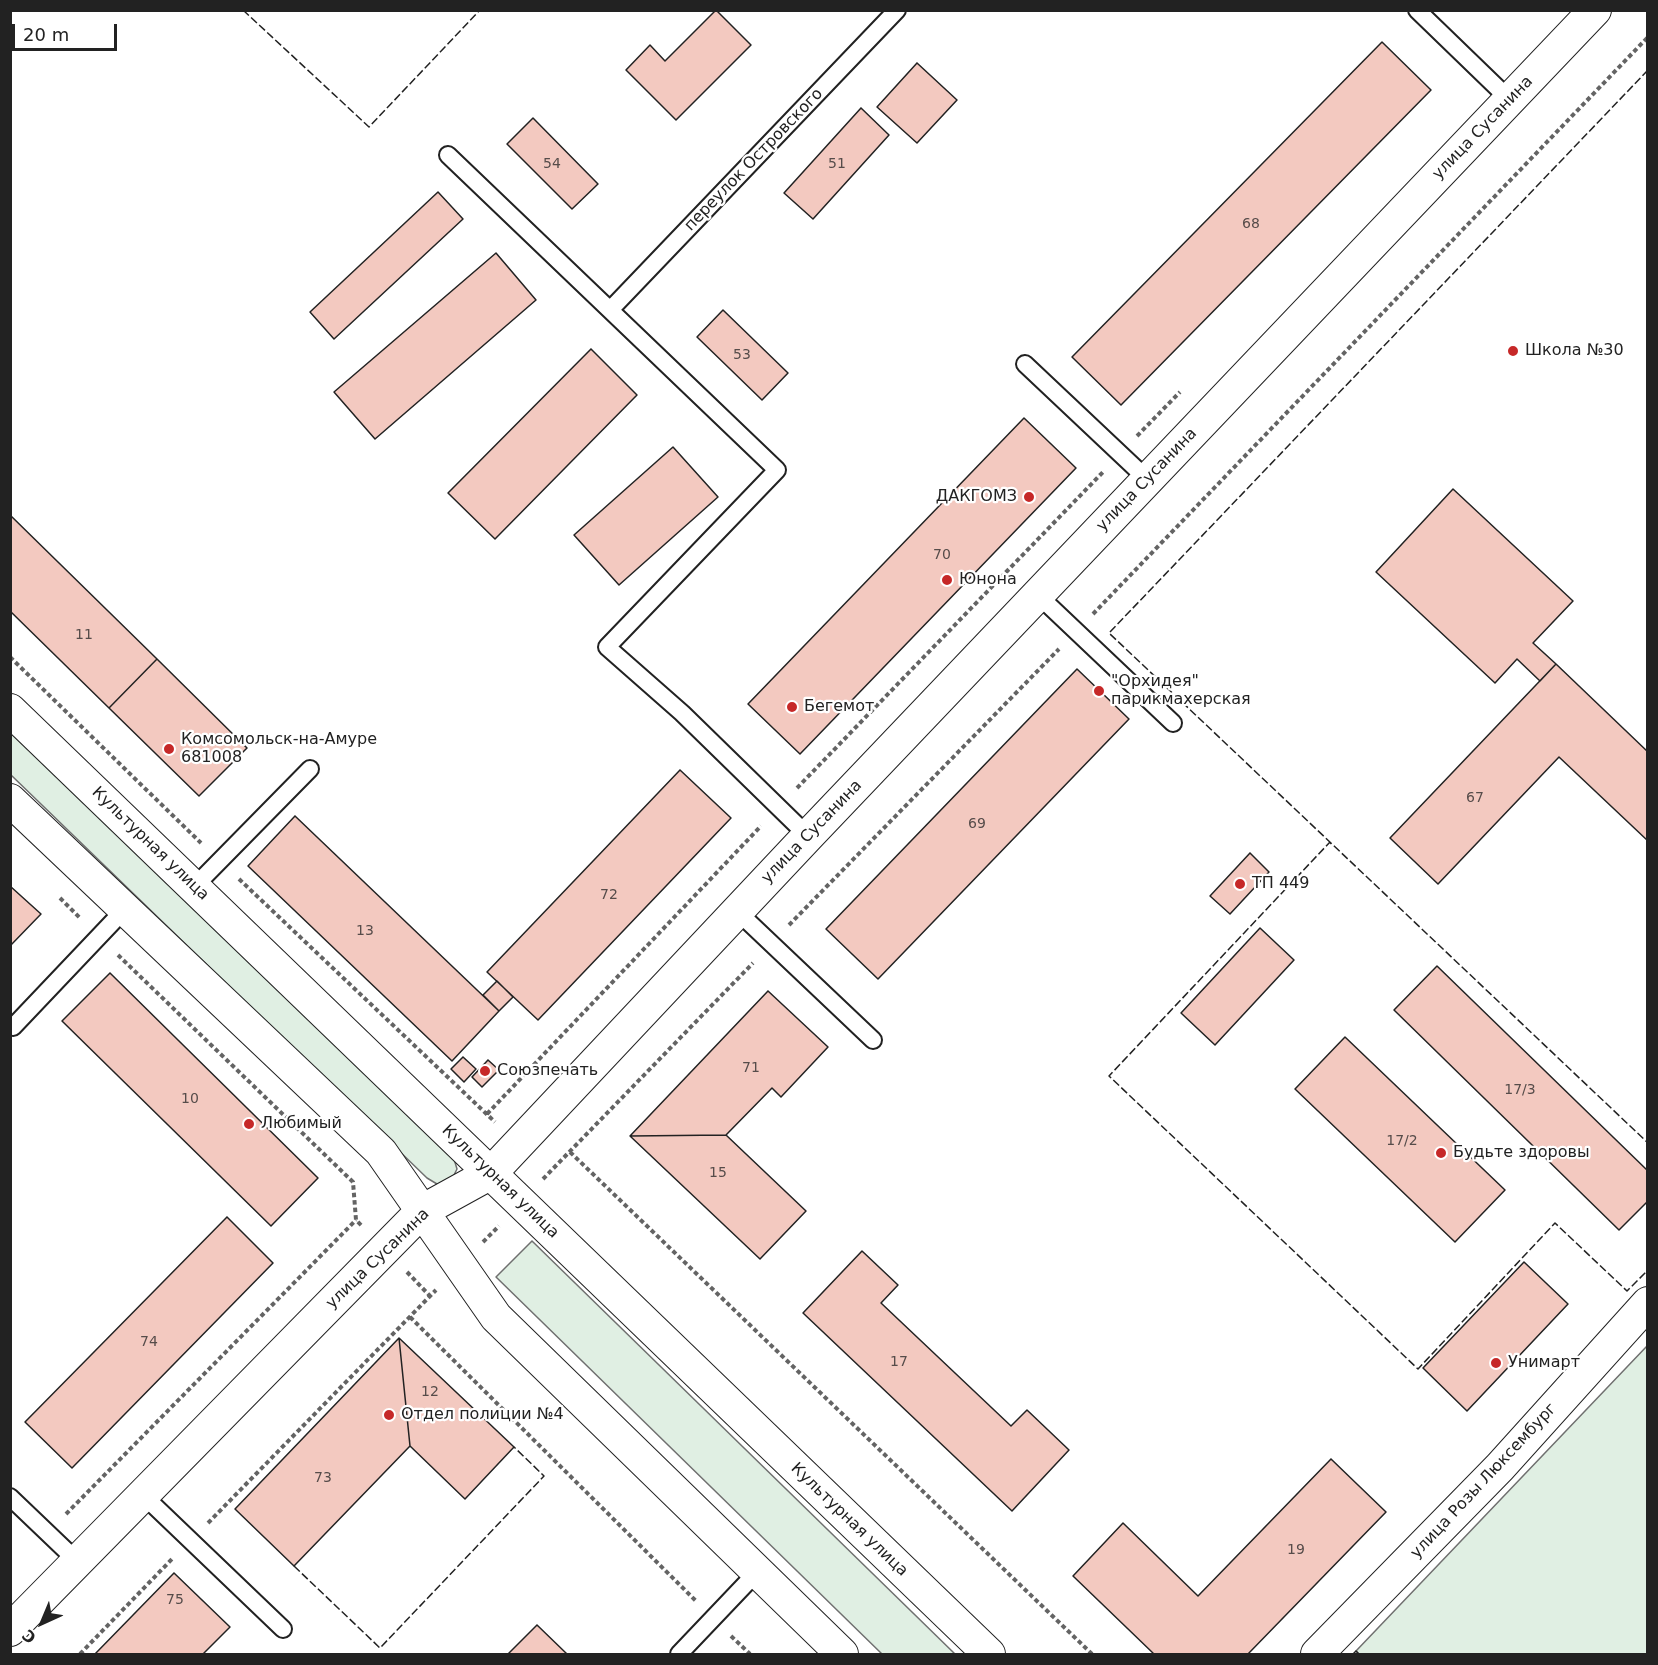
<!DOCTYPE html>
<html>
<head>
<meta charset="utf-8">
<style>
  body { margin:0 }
  #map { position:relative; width:1658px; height:1665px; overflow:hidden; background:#fff; font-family:"DejaVu Sans",sans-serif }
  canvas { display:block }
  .frame { position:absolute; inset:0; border:12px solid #222; pointer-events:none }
  .north { position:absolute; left:12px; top:1593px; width:60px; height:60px; -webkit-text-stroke:4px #fff; paint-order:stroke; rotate:224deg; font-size:16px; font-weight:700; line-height:24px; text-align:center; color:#222 }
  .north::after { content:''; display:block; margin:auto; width:21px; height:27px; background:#222; clip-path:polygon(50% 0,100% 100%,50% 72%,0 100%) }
  .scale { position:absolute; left:12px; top:24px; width:105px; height:27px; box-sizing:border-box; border:3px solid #222; border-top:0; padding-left:8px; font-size:18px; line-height:21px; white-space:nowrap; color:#222; -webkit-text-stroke:4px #fff; paint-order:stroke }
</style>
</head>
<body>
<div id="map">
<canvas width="1658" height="1665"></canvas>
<div class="frame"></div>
<div class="north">С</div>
<div class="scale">20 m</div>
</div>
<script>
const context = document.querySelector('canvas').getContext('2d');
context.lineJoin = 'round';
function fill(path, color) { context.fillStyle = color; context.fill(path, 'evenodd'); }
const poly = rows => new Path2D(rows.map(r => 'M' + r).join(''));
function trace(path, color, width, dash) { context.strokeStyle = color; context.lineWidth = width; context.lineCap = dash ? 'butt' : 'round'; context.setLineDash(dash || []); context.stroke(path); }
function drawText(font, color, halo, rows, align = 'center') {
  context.font = font + ' "DejaVu Sans",sans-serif'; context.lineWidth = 4.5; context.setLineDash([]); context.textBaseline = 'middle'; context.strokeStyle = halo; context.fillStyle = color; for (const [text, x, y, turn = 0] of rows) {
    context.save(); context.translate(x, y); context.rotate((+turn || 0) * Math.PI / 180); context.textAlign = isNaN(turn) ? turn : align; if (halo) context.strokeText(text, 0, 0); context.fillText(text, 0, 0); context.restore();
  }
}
const green = poly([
  [10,729,454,1159,457,1169,452,1179,442,1184,437,1184,427,1178,11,775,10,729],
  [532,1241,955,1654,882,1654,496,1277,532,1241],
  [1647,1346,1647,1654,1359,1654,1356,1651,1647,1346]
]);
fill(green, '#e0efe3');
trace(green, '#6f6f6f', 1.5);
const building = poly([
  [716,10,751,45,676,120,626,70,650,45,665,61,716,10],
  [1382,42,1431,90,1121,405,1072,357,1382,42],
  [917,63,957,100,917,143,877,107,917,63],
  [861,108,889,135,813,219,784,193,861,108],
  [533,118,598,184,572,209,507,144,533,118],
  [438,192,463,219,334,339,310,312,438,192],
  [496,253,536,300,375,439,334,392,496,253],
  [723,310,788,373,762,400,697,337,723,310],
  [591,349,637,395,495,539,448,493,591,349],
  [1024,418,1076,468,800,754,748,704,1024,418],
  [673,447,718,497,619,585,574,535,673,447],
  [1453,489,1573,601,1533,643,1556,664,1540,681,1517,659,1495,683,1376,572,1453,489],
  [10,515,157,659,109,708,10,611,10,515],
  [157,659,247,748,199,796,109,708,157,659],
  [1556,664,1648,752,1648,841,1559,757,1438,884,1390,838,1556,664],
  [1077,669,1129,719,878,979,826,929,1077,669],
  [680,770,731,818,538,1020,487,972,680,770],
  [295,816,499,1011,452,1061,248,866,295,816],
  [1250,853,1269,872,1230,914,1210,896,1250,853],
  [10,886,41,914,10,946,10,886],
  [1260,928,1294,960,1215,1045,1181,1013,1260,928],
  [1437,966,1648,1171,1648,1201,1619,1230,1394,1010,1437,966],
  [110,973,318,1178,271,1226,62,1021,110,973],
  [497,981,513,997,499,1011,483,995,497,981],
  [768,991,828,1047,781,1097,772,1088,726,1135,630,1136,768,991],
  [1345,1037,1505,1190,1455,1242,1295,1089,1345,1037],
  [463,1057,476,1069,464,1082,451,1069,463,1057],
  [488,1060,499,1070,482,1087,472,1077,488,1060],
  [726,1135,806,1211,760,1259,630,1136,726,1135],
  [227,1217,273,1263,72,1468,25,1422,227,1217],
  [862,1251,898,1285,881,1303,1011,1426,1027,1410,1069,1450,1012,1511,803,1313,862,1251],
  [1524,1262,1568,1304,1467,1411,1423,1368,1524,1262],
  [399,1338,514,1447,465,1499,410,1446,399,1338],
  [399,1338,410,1446,294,1566,235,1509,399,1338],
  [1331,1459,1386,1512,1248,1654,1154,1654,1073,1576,1123,1523,1198,1596,1331,1459],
  [174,1573,230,1627,203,1654,95,1654,174,1573],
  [537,1625,567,1654,508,1654,537,1625]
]);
fill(building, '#f3c9c0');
trace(building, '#222', 1.5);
const lane = poly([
  [1417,10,1510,100],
  [448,155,777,470,607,647,682,713,808,836],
  [610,310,897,10],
  [1025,364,1148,480],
  [1038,595,1173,723],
  [194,887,310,769],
  [737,911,873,1040],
  [13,1027,125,909],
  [143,1495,283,1629],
  [10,1497,78,1562],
  [679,1654,757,1572]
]);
const street = poly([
  [10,710,989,1654],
  [10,800,381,1152,496,1317,842,1654],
  [10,1630,422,1211,491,1173,808,836,1595,10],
  [1317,1654,1500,1467,1648,1303]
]);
trace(lane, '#222', 20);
trace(street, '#222', 34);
trace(poly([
  [1137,436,1180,392],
  [1093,614,1648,37],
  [10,657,201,843],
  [797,788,1103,472],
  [239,879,495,1122],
  [60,898,80,918],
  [789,925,1059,649],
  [118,955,353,1182,356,1220,362,1226],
  [487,1114,761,826],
  [570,1152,1092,1654],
  [543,1179,753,963],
  [483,1242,499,1226],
  [407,1272,430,1296],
  [410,1317,696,1601],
  [66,1514,356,1220],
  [208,1523,436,1290],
  [731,1636,750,1654],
  [80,1654,173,1558]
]), '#646464', 4, [4.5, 3]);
trace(lane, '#fff', 16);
trace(street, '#fff', 32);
trace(poly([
  [243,10,369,127,480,10],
  [1648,70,1109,633,1648,1143],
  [1331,844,1330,842,1109,1076,1418,1369,1555,1223,1627,1291,1648,1270],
  [294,1566,380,1648,544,1476,514,1447],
  [1353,1654,1356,1651,1359,1654]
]), '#222', 1.5, [8, 3]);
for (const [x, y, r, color] of [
  [1513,351,6,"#c62828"],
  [1029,497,6,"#c62828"],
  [947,580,6,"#c62828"],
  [1099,691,6,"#c62828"],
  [792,707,6,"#c62828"],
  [169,749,6,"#c62828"],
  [1240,884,6,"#c62828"],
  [485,1071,6,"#c62828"],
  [249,1124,6,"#c62828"],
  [1441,1153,6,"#c62828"],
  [1496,1363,6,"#c62828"],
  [389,1415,6,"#c62828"]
]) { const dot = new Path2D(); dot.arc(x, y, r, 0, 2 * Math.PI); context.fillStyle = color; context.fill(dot); trace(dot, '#fff', 2); }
drawText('14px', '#564c4a', null, [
  ["54",552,164],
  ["51",837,164],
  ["68",1251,224],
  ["53",742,355],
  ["70",942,555],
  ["11",84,635],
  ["67",1475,798],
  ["69",977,824],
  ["72",609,895],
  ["13",365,931],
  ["71",751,1068],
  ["17/3",1520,1090],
  ["10",190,1099],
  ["17/2",1402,1141],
  ["15",718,1173],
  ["74",149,1342],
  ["17",899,1362],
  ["12",430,1392],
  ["73",323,1478],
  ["19",1296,1550],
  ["75",175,1600]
]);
drawText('16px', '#222', '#fff', [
  ["улица Сусанина",1483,128,-46],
  ["переулок Островского",754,160,-46],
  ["улица Сусанина",1147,480,-46],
  ["улица Сусанина",812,832,-46],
  ["Культурная улица",150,844,44],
  ["Культурная улица",500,1182,44],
  ["улица Сусанина",378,1259,-44],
  ["улица Розы Люксембург",1484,1481,-47],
  ["Культурная улица",849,1520,44]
]);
drawText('16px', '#222', '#fff', [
  ["Школа №30",1525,351],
  ["ДАКГОМЗ",1017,497,"right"],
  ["Юнона",959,580],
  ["\"Орхидея\"",1111,682],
  ["парикмахерская",1111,700],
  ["Бегемот",804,707],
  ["Комсомольск-на-Амуре",181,740],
  ["681008",181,758],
  ["ТП 449",1252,884],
  ["Союзпечать",497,1071],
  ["Любимый",261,1124],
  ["Будьте здоровы",1453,1153],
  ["Унимарт",1508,1363],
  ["Отдел полиции №4",401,1415]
], 'left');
</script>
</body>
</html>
